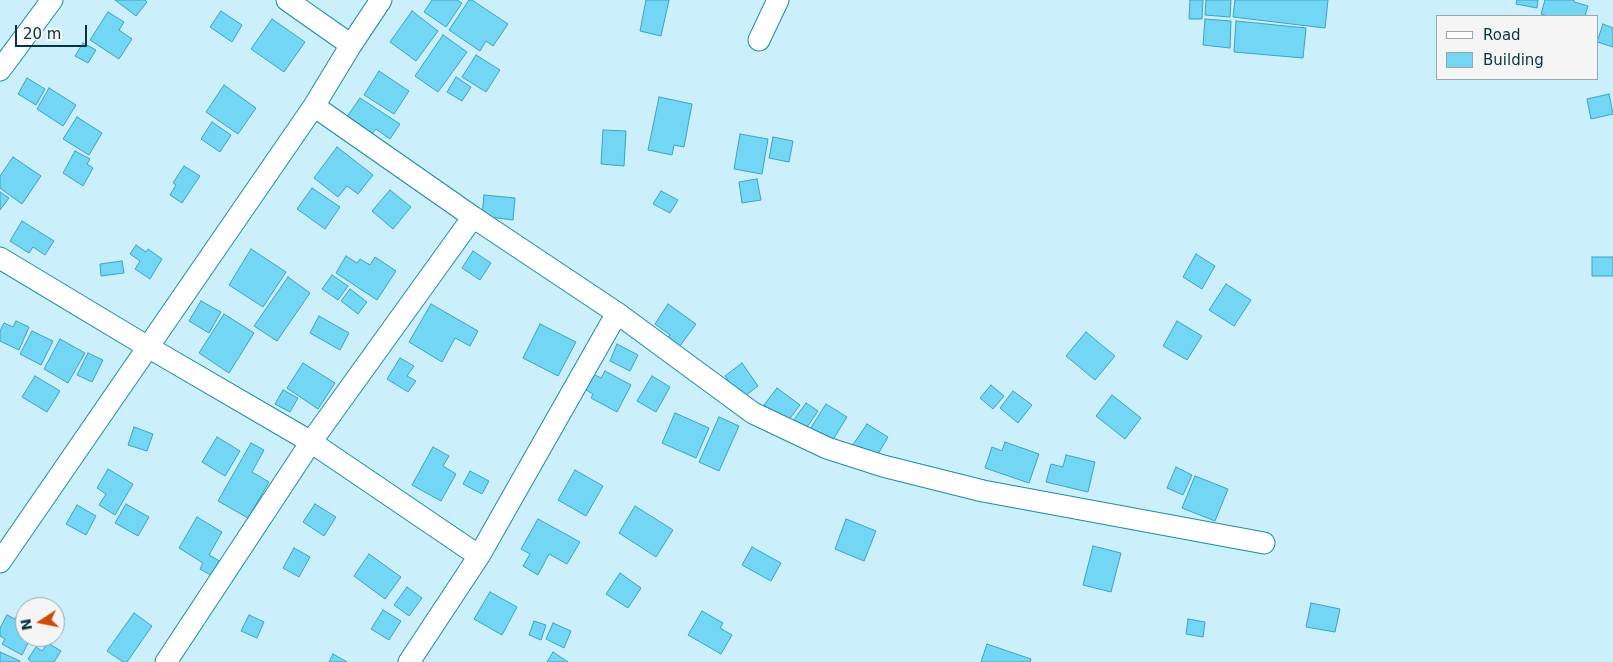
<!DOCTYPE html>
<html>
<head>
<meta charset="utf-8">
<style>
  body { margin:0 }
  #map { position:relative; width:1613px; height:662px; overflow:hidden; background:#cbeffb; font-family:"DejaVu Sans",sans-serif }
  canvas { display:block }
  .legend { position:absolute; left:1436px; top:15px; width:162px; height:65px; box-sizing:border-box; background:#f5f5f5; border:1px solid #95a8ad; margin:0; padding:6px 9px; list-style:none; font-size:15px; color:#063440 }
  .legend li { display:flex; align-items:center; gap:10px; height:25px }
  .legend b { width:25px; border:1px solid #95a8ad }
  .north { position:absolute; left:15px; top:597px; width:50px; height:50px; box-sizing:border-box; background:#f5f5f5; border:1px solid #95a8ad; border-radius:50%; rotate:259deg; font-size:14px; font-weight:700; line-height:20px; text-align:center; color:#063440 }
  .north::after { content:''; display:block; margin:auto; width:18px; height:22px; background:#cf4a07; clip-path:polygon(50% 0,100% 100%,50% 72%,0 100%) }
  .scale { position:absolute; left:15px; top:25px; width:72px; height:22px; box-sizing:border-box; border:2px solid #063440; border-top:0; padding-left:6px; font-size:15px; line-height:18px; white-space:nowrap; color:#063440; -webkit-text-stroke:4px #f5f5f5; paint-order:stroke }
</style>
</head>
<body>
<div id="map">
<canvas width="1613" height="662"></canvas>
<ul class="legend">
<li><b style="height:6px;background:#fff"></b>Road</li>
<li><b style="height:14px;background:#73d6f4"></b>Building</li>
</ul>
<div class="north">N</div>
<div class="scale">20 m</div>
</div>
<script>
const context = document.querySelector('canvas').getContext('2d');
context.lineJoin = 'round';
function fill(path, color) { context.fillStyle = color; context.fill(path, 'evenodd'); }
const poly = rows => new Path2D(rows.map(r => 'M' + r).join(''));
function trace(path, color, width, dash) { context.strokeStyle = color; context.lineWidth = width; context.lineCap = dash ? 'butt' : 'round'; context.setLineDash(dash || []); context.stroke(path); }
const building = poly([
  [115,0,145,0,147,2,136,16,115,0],
  [432,0,457,0,462,3,446,27,424,12,432,0],
  [469,0,472,0,508,24,493,46,486,41,480,51,449,30,469,0],
  [646,0,669,0,661,36,640,31,646,0],
  [1190,0,1203,0,1202,19,1189,19,1190,0],
  [1206,0,1231,0,1230,17,1205,15,1206,0],
  [1235,0,1328,0,1325,28,1233,17,1235,0],
  [1517,0,1538,0,1537,8,1516,4,1517,0],
  [1545,0,1574,0,1574,2,1588,6,1585,16,1548,16,1541,14,1545,0],
  [221,11,242,25,232,42,210,27,221,11],
  [412,11,438,31,416,61,390,42,412,11],
  [108,12,124,22,119,30,132,39,119,59,90,40,108,12],
  [272,19,305,42,284,72,251,49,272,19],
  [1205,19,1231,21,1230,48,1203,45,1205,19],
  [1236,21,1306,28,1303,58,1234,52,1236,21],
  [1603,24,1613,28,1613,47,1597,42,1603,24],
  [443,35,467,52,438,92,415,76,443,35],
  [83,43,96,50,88,63,75,56,83,43],
  [476,55,500,70,486,92,462,77,476,55],
  [379,71,409,91,394,114,364,95,379,71],
  [456,77,471,87,462,101,447,92,456,77],
  [27,78,45,89,36,105,18,94,27,78],
  [224,85,256,108,238,134,206,112,224,85],
  [49,88,76,105,63,126,37,109,49,88],
  [1609,94,1613,114,1591,119,1587,99,1609,94],
  [659,97,692,104,684,147,674,145,672,155,648,150,659,97],
  [360,98,400,124,390,139,376,129,371,135,346,118,360,98],
  [77,117,102,133,89,155,63,139,77,117],
  [212,122,231,135,220,152,201,139,212,122],
  [603,130,626,131,624,166,601,164,603,130],
  [740,134,768,139,762,174,734,169,740,134],
  [773,137,793,141,789,162,769,158,773,137],
  [337,147,373,175,358,194,347,186,338,197,314,178,337,147],
  [75,151,90,159,87,164,93,168,83,186,63,173,75,151],
  [13,157,41,176,22,204,0,188,0,176,13,157],
  [184,166,200,176,182,203,170,195,176,185,173,183,184,166],
  [757,179,761,200,742,203,739,182,757,179],
  [312,188,340,207,325,229,297,209,312,188],
  [390,190,411,207,393,229,372,211,390,190],
  [661,191,678,200,670,213,653,204,661,191],
  [0,192,9,198,0,210,0,192],
  [484,195,515,198,513,220,482,216,484,195],
  [22,221,54,241,45,255,33,247,29,253,10,241,22,221],
  [136,245,146,252,148,249,162,259,150,279,135,269,140,261,130,254,136,245],
  [251,249,286,272,263,307,229,285,251,249],
  [473,251,491,263,480,280,462,268,473,251],
  [1196,254,1215,266,1202,289,1183,277,1196,254],
  [346,256,357,263,360,259,370,265,375,257,396,271,377,300,336,273,346,256],
  [1592,257,1613,257,1613,276,1592,276,1592,257],
  [122,261,124,273,101,276,100,264,122,261],
  [332,275,348,286,338,300,322,289,332,275],
  [288,277,310,293,277,341,254,326,288,277],
  [1226,284,1251,300,1234,326,1209,310,1226,284],
  [350,289,367,302,358,314,341,301,350,289],
  [201,301,221,312,209,333,189,321,201,301],
  [431,304,478,331,470,346,455,338,442,362,409,342,431,304],
  [668,304,696,324,677,350,665,341,670,335,655,324,668,304],
  [224,314,254,333,229,373,199,353,224,314],
  [319,316,349,333,340,350,310,333,319,316],
  [16,321,29,327,19,350,0,341,0,331,4,323,13,327,16,321],
  [1177,321,1202,336,1187,360,1163,346,1177,321],
  [540,324,576,342,558,376,523,358,540,324],
  [32,331,53,341,41,365,20,354,32,331],
  [1086,332,1115,356,1095,380,1066,356,1086,332],
  [60,339,85,353,68,383,44,369,60,339],
  [617,344,638,355,630,371,610,361,617,344],
  [88,353,103,360,92,382,77,375,88,353],
  [400,358,414,366,407,376,416,381,408,392,387,379,400,358],
  [303,363,335,383,318,409,287,388,303,363],
  [742,363,758,386,741,399,725,376,742,363],
  [605,371,631,385,617,412,591,398,593,394,583,388,591,373,601,378,605,371],
  [35,376,60,391,47,412,22,397,35,376],
  [652,376,670,387,656,412,637,401,652,376],
  [991,385,1004,396,993,409,980,398,991,385],
  [777,388,800,405,787,422,764,405,777,388],
  [283,390,298,398,290,412,275,404,283,390],
  [1013,391,1032,405,1018,423,1000,408,1013,391],
  [1112,395,1141,418,1125,439,1096,416,1112,395],
  [806,403,818,411,805,430,793,421,806,403],
  [826,404,847,417,831,443,810,429,826,404],
  [675,413,709,428,696,458,662,443,675,413],
  [719,417,739,426,719,471,699,462,719,417],
  [867,424,888,437,874,461,852,446,867,424],
  [134,427,153,434,147,451,128,445,134,427],
  [217,437,240,451,225,476,202,462,217,437],
  [1005,442,1039,454,1029,483,985,468,992,447,1002,451,1005,442],
  [251,443,264,450,252,472,269,482,248,518,218,501,251,443],
  [433,447,449,456,443,466,456,474,441,501,412,485,433,447],
  [1066,455,1095,462,1088,492,1046,482,1051,464,1063,467,1066,455],
  [1176,467,1192,475,1183,495,1167,488,1176,467],
  [108,469,133,484,115,515,99,505,106,494,97,488,108,469],
  [575,470,603,486,586,516,558,500,575,470],
  [470,471,489,481,482,494,463,484,470,471],
  [1195,476,1228,489,1215,521,1182,508,1195,476],
  [126,504,149,517,138,536,115,523,126,504],
  [315,504,336,517,324,536,303,522,315,504],
  [77,505,96,516,86,535,66,524,77,505],
  [635,506,673,530,656,557,619,533,635,506],
  [197,517,222,532,209,555,223,563,214,577,200,569,203,563,179,548,197,517],
  [538,519,580,542,567,564,549,554,538,575,523,566,530,554,521,549,538,519],
  [846,519,876,531,864,561,835,549,846,519],
  [1093,546,1121,553,1111,592,1083,585,1093,546],
  [752,547,781,563,771,581,742,565,752,547],
  [294,548,310,557,299,577,283,568,294,548],
  [369,554,401,577,385,599,354,576,369,554],
  [620,573,641,588,628,608,606,594,620,573],
  [407,587,422,598,409,616,394,605,407,587],
  [490,592,517,607,502,635,474,619,490,592],
  [1311,603,1340,609,1335,632,1306,627,1311,603],
  [383,610,401,621,389,640,371,629,383,610],
  [702,611,723,623,720,628,732,635,721,654,688,635,702,611],
  [134,613,152,626,127,662,123,662,107,651,134,613],
  [7,615,15,619,18,615,25,619,25,637,31,637,22,655,2,644,5,639,0,636,0,628,7,615],
  [249,615,264,622,257,638,241,631,249,615],
  [1188,619,1205,622,1203,637,1186,634,1188,619],
  [534,621,546,625,541,640,529,635,534,621],
  [553,623,571,631,564,648,546,639,553,623],
  [48,643,61,651,54,662,32,662,28,659,36,647,42,651,48,643],
  [987,644,1031,659,1030,662,981,662,987,644],
  [0,652,20,661,20,662,0,662,0,652],
  [553,652,568,662,547,662,553,652],
  [333,654,347,662,329,662,333,654]
]);
fill(building, '#73d6f4');
trace(building, '#3ca3c0', 1);
const minor = poly([
  [287,0,351,45],
  [759,40,778,0],
  [0,70,52,0],
  [473,217,617,313,753,413,827,448,883,466,983,491,1264,543],
  [0,258,148,347,311,442,479,556],
  [0,562,314,106,351,45,381,0],
  [166,662,311,442,473,217,314,106],
  [409,662,479,556,617,313]
]);
trace(minor, '#1b8ca8', 23);
trace(minor, '#fff', 21);
</script>
</body>
</html>
